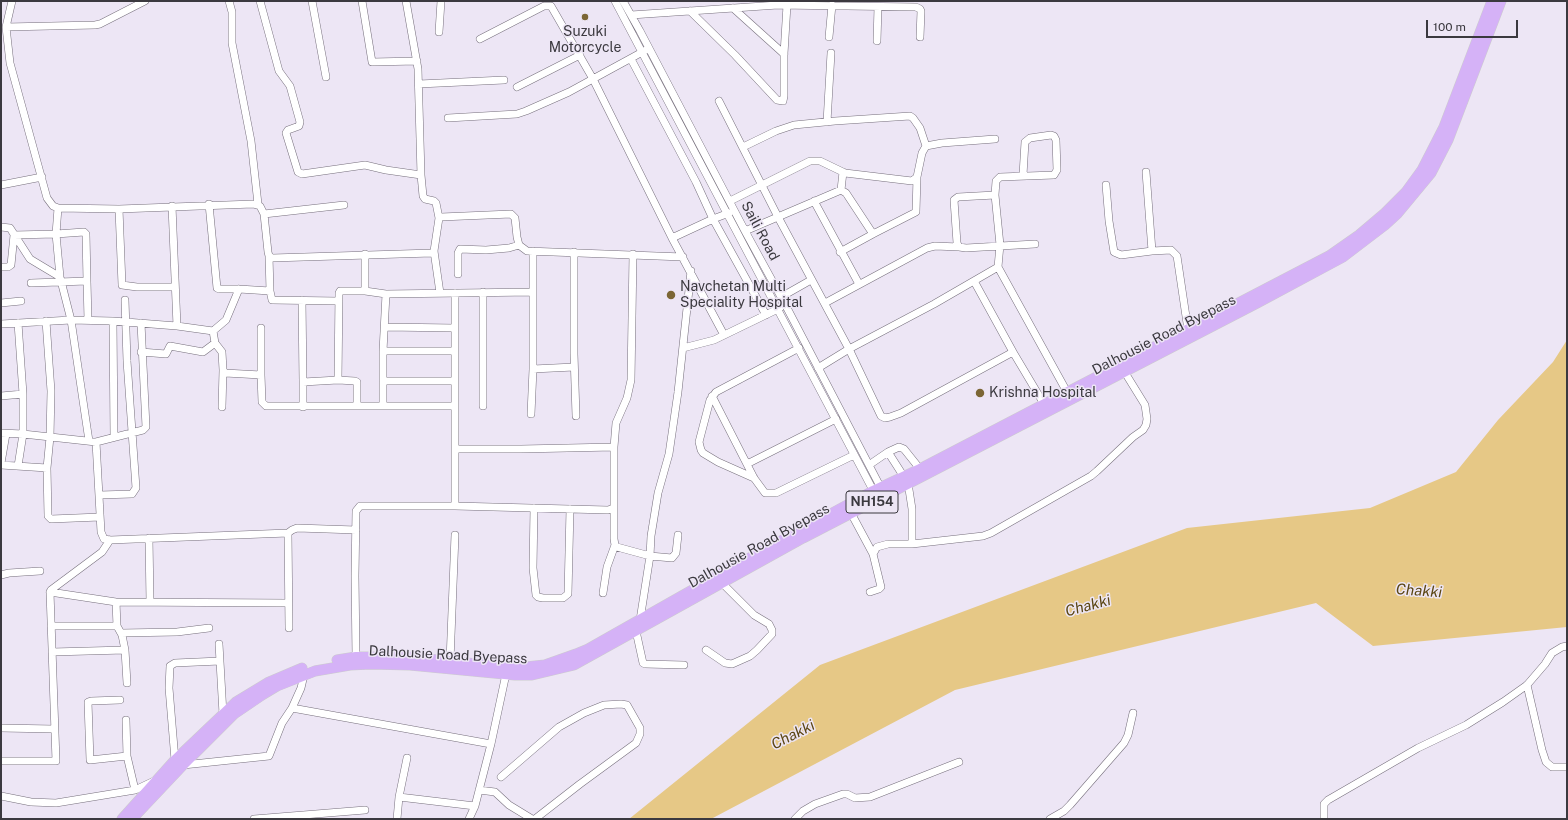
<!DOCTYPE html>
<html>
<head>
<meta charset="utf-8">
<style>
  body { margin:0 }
  #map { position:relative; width:1568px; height:820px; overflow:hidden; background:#ede6f5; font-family:"Public Sans",sans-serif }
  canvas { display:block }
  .frame { position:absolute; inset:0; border:2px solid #3b393f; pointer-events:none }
  .scale { position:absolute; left:1426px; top:20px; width:92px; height:18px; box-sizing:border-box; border:2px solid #3b393f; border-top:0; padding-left:5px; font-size:12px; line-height:14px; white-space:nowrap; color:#3b393f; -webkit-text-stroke:3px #ede6f5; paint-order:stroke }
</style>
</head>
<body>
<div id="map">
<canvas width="1568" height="820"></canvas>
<div class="frame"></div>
<div class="scale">100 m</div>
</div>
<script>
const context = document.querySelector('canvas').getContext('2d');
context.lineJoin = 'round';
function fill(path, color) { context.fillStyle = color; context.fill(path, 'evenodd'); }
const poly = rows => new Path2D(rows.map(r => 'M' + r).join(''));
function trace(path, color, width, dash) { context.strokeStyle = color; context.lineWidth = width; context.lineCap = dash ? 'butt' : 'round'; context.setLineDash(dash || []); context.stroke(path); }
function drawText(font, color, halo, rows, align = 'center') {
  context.font = font + ' "Public Sans",sans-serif'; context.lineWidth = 3; context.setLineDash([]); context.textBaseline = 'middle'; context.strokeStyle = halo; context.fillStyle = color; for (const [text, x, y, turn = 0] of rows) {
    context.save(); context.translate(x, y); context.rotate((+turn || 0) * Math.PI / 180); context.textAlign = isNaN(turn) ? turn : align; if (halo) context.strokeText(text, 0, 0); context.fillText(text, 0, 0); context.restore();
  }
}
fill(poly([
  [1567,340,1567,627,1373,646,1316,603,955,690,711,819,629,819,820,665,1187,528,1370,508,1456,472,1498,420,1553,362]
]), '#e6c886');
const minor = poly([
  [12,1,6,27,10,63,47,198,53,206,58,208,119,209,253,204,260,206,264,214,268,252,269,256,272,258,432,253,434,251],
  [229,1,232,12,232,43,251,141,258,204],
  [260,1,279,71,290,86,300,122,299,126,288,130,286,133,298,172,302,174,365,165,386,170,421,175],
  [312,1,326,77],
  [362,1,372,62,417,61],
  [406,1,418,69,421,175,423,196,425,199,434,201,436,203,439,218,434,251,440,293],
  [615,1,875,494],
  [623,1,640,31,745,231,786,306,882,490],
  [733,8,784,54],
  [690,11,735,55,777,100,783,101,784,96,784,54,787,5],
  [631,15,778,5,916,7,920,9,921,11,920,37],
  [6,27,95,25,100,24,145,1],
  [439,32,441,1],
  [829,37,832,5],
  [480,39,544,6,551,6,593,79,672,238,724,335],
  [877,41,878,7],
  [631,59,696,182,713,219,766,315],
  [419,84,504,80],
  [517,87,580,55],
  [719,101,778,217,849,349,881,416,885,418,890,417,901,413,1013,352],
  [448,118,517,114,526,111,569,92,646,50],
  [827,122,831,53],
  [743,147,776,131,794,125,835,121,910,116,913,118,920,128,926,146],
  [1146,172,1152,251],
  [1,185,42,177],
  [1106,185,1109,221,1114,252,1121,255,1152,251,1171,250,1177,256,1188,330],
  [841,190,843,172],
  [995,195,958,197,954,200,957,243,959,247,966,248,1035,244],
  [730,201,810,161,820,161,845,173,912,181,917,177,922,153,926,146,942,143,995,139],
  [814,201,859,284],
  [209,204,217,288,219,289,239,289,270,291],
  [172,206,177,326],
  [58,208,56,234,60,277],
  [119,209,122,285,137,287,175,287],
  [264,214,344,205],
  [439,218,441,217,511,214,515,218,517,237,519,245,527,251,683,257],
  [1,227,10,228,30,259,60,277,71,320,89,441],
  [745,231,841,190,846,193,873,234,840,252],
  [873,234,916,212,917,177],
  [672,238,713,219,729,213],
  [574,252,574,354,576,416],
  [269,256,270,291,272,300,338,301],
  [1,267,8,267,11,265,14,235,56,234,84,232,86,234,87,281],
  [998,267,1067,392],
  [458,274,458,253,460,249,486,250,509,248,519,245],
  [974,281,1013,352,1044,404],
  [31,283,87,281,88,320],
  [239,289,226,320,213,331,215,343,222,352,223,370,225,373,261,375,262,402,266,406,455,406],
  [365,291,386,294,533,292],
  [455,293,455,506],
  [781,297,811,280],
  [302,300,303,382],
  [1,303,21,301],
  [825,303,927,248,935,246,959,247],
  [46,321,51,391,50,437,47,468,48,516,51,519,100,517],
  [113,321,114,437],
  [18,323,23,394,23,434,18,466],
  [1,324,71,320,113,321,177,326,213,331],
  [385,327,455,328],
  [261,328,261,375],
  [683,348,714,340,780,308],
  [383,351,455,351],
  [141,352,166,354,170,346,203,352,215,343],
  [818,368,849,349,934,304,998,267,1000,245,995,195,996,181,1000,177,1054,175,1057,170,1056,140,1054,136,1051,135,1030,138,1025,142,1023,175],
  [533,369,574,367],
  [338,380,339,293,340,291,365,291,365,254],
  [383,381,455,381],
  [1,396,23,394],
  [712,396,754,478,765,493,776,493,854,455],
  [383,406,383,351,386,294],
  [483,406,483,292],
  [222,407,223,370],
  [303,407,303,382,338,380,355,381,357,382,357,406],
  [531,414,533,369,533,251],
  [1,433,23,434,96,442,143,430,146,427,141,323],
  [96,442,101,532,104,539,110,540,288,533,292,530,297,528,356,530],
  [455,449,521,449,614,447],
  [888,452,904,477],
  [1,463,6,434],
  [747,464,836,419],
  [1,465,47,468],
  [869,465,888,452,899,447,904,449,920,469],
  [754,478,718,462,703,453,701,450,699,442,710,400,716,392,799,348],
  [908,483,912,509,912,544],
  [100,495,132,494,136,488,127,361,125,300],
  [534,508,533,568,536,595,538,597,543,598,563,598,568,594,570,509],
  [614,508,614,539,615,545,617,547,650,556,672,558,676,553,678,535],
  [851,513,873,554],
  [288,533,289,628],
  [149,538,150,602],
  [1,575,9,573,40,571],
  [50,592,51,590,102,552,110,540],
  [870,592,879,589,881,587,873,554,877,547,888,544,912,544,983,536,991,533,1091,476,1097,471,1133,437,1143,430,1146,425,1147,419,1145,405,1124,371],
  [603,593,607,567,615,545],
  [116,602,117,626,122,635,125,650,127,683],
  [640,620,650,556,651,536,658,493,669,454,678,392,691,271],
  [51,626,117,626],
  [636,631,643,663,645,664,684,665],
  [121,633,177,632,209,628],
  [219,644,223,714],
  [706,650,725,663,732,664,750,656,757,650,772,634,772,630,769,624,754,615,721,582],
  [52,652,125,650],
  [356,657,355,576,356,511,360,506,455,506,608,510,614,508,614,447,616,423,627,398,631,380,633,254],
  [450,661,455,535],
  [1527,685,1542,750,1546,762,1552,767,1567,767],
  [120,700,91,701,88,702,90,760,127,756],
  [292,708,491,744],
  [126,720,127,756,135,790],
  [1,728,54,729],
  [175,760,169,688,170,666,175,663,220,661],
  [1,761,56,761,50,592,116,602,287,603],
  [183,765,269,756,282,723,292,708,301,688,304,675],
  [501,777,559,727,584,713,604,705,621,704,627,705,640,728,640,734,636,743,580,784,535,819],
  [479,790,495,792,509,805,532,819],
  [1,796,31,802,56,803,135,790,154,781],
  [399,797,407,758],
  [254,819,365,810],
  [397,819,399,797,475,806],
  [469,819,475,806,491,744,506,674],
  [795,819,803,811,815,804,843,794,847,794,855,798,870,797,959,762],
  [1050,819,1064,811,1070,805,1124,743,1128,735,1133,713],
  [1324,819,1324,804,1328,800,1418,748,1466,725,1503,702,1527,685,1545,664,1552,653,1562,647,1567,646]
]);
const highway = poly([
  [337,660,356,657,408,657,516,668,545,665,576,654,588,649,731,568,873,491,920,469,1329,256,1359,235,1385,213,1406,192,1422,170,1444,127,1492,1],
  [122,819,175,760,236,702,269,682,302,668],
  [132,819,183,765,234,714,262,695,277,686,315,671,350,665,371,664,410,665,515,675,532,675,574,665,803,538,1257,303,1343,257,1385,225,1397,214,1431,173,1448,140,1501,1]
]);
trace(minor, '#766f7c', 8);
trace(highway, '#cccccd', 11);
trace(minor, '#fff', 7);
trace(highway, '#d5b2f7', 10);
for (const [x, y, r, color] of [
  [585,17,4,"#7c6635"],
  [671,295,5,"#7c6635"],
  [980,393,5,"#7c6635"]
]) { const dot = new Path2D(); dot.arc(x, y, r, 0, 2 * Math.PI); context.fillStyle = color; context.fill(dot); trace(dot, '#ede6f5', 1.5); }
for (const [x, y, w] of [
  [872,502,52]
]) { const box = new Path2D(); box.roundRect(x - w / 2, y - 11, w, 22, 3); context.fillStyle = '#ede6f5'; context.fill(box); trace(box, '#3b393f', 1); }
drawText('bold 13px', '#3b393f', null, [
  ["NH154",872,502]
]);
drawText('14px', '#3b393f', '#ede6f5', [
  ["Suzuki",585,32,"center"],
  ["Motorcycle",585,48,"center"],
  ["Navchetan Multi",680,287],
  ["Speciality Hospital",680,303],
  ["Krishna Hospital",989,393]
], 'left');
drawText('14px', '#3b393f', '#ede6f5', [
  ["Saili Road",760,231,62],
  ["Dalhousie Road Byepass",1164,335,-27],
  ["Dalhousie Road Byepass",759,546,-29],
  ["Dalhousie Road Byepass",448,655,3]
]);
drawText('italic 15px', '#5b4613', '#ede6f5', [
  ["Chakki",1419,591,4],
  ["Chakki",1088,606,-15],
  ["Chakki",793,735,-27]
]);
</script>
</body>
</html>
